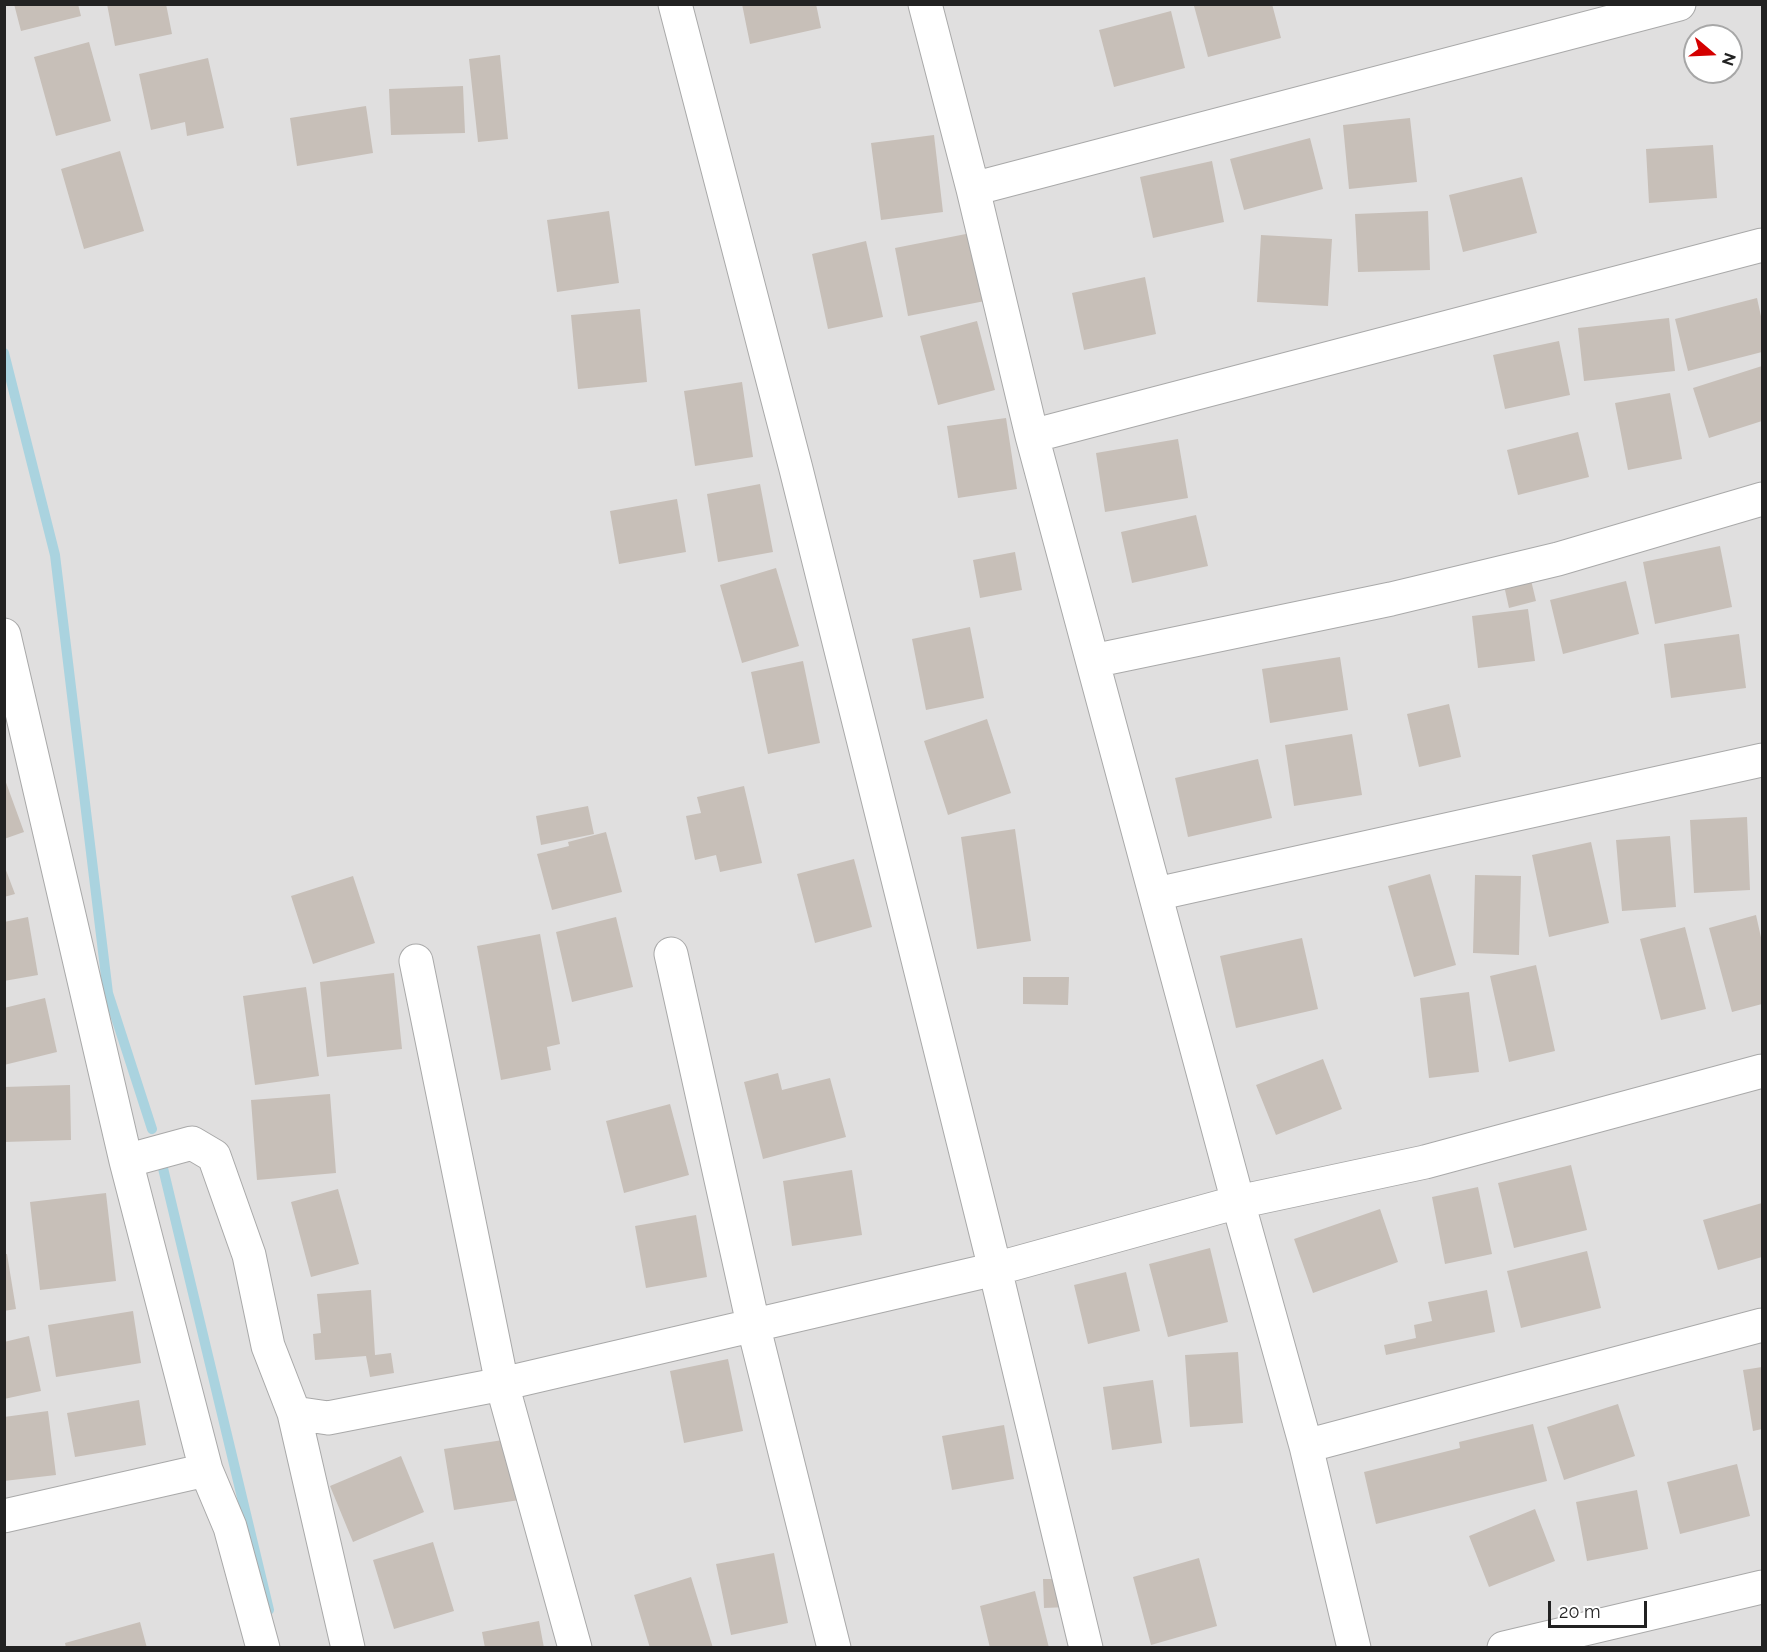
<!DOCTYPE html>
<html>
<head>
<meta charset="utf-8">
<style>
  body { margin:0 }
  #map { position:relative; width:1767px; height:1652px; overflow:hidden; background:#f2efe9; font-family:Raleway,sans-serif }
  canvas { display:block }
  .frame { position:absolute; inset:0; border:6px solid #222; pointer-events:none }
  .north { position:absolute; left:1683px; top:24px; width:60px; height:60px; box-sizing:border-box; background:#fff; border:2px solid #a7a7a7; border-radius:50%; rotate:109deg; font-size:16px; font-weight:700; line-height:24px; text-align:center; color:#222 }
  .north::after { content:''; display:block; margin:auto; width:21px; height:27px; background:#d40000; clip-path:polygon(50% 0,100% 100%,50% 72%,0 100%) }
  .scale { position:absolute; left:1548px; top:1601px; width:99px; height:27px; box-sizing:border-box; border:3px solid #222; border-top:0; padding-left:8px; font-size:18px; line-height:21px; white-space:nowrap; color:#222; -webkit-text-stroke:4px #fff; paint-order:stroke }
</style>
</head>
<body>
<div id="map">
<canvas width="1767" height="1652"></canvas>
<div class="frame"></div>
<div class="north">N</div>
<div class="scale">20 m</div>
</div>
<script>
const context = document.querySelector('canvas').getContext('2d');
context.lineJoin = 'round';
function fill(path, color) { context.fillStyle = color; context.fill(path, 'evenodd'); }
const poly = rows => new Path2D(rows.map(r => 'M' + r).join(''));
function trace(path, color, width, dash) { context.strokeStyle = color; context.lineWidth = width; context.lineCap = dash ? 'butt' : 'round'; context.setLineDash(dash || []); context.stroke(path); }
fill(poly([
  [5,5,1762,5,1762,1647,5,1647],
  [1695,36,1731,36,1731,72,1695,72]
]), '#e0dfdf');
trace(poly([
  [4,353,55,555,108,993,152,1129],
  [162,1164,269,1610]
]), '#aad3df', 10);
fill(poly([
  [14,4,78,4,81,16,21,31],
  [107,4,166,4,172,34,115,46],
  [742,4,816,4,821,28,750,44],
  [1201,4,1272,4,1281,38,1208,57,1194,6],
  [1171,11,1185,68,1114,87,1099,30],
  [89,42,111,121,56,136,34,57],
  [500,55,508,139,478,142,469,59],
  [208,58,224,128,187,136,185,122,151,130,139,74],
  [463,86,465,133,391,135,389,89],
  [366,106,373,153,297,166,290,118],
  [1410,118,1417,182,1349,189,1343,125],
  [934,135,943,212,881,220,871,143],
  [1310,138,1323,189,1244,210,1230,159],
  [1713,145,1717,198,1649,203,1646,149],
  [120,151,144,231,84,249,61,169],
  [1212,161,1224,222,1153,238,1140,177],
  [1522,177,1537,233,1463,252,1449,195],
  [609,211,619,283,557,292,547,220],
  [1428,211,1430,270,1358,272,1355,214],
  [971,233,985,301,908,316,895,248],
  [1261,235,1332,239,1328,306,1257,302],
  [866,241,883,317,828,329,812,254],
  [1145,277,1156,334,1084,350,1072,293],
  [1757,298,1762,321,1762,352,1688,371,1675,319],
  [640,309,647,382,578,389,571,315],
  [1669,318,1675,371,1584,381,1578,328],
  [977,321,995,390,938,405,920,336],
  [1559,341,1570,395,1505,409,1493,355],
  [1762,366,1762,421,1709,438,1693,388],
  [742,382,753,457,695,466,684,391],
  [1670,393,1682,459,1628,470,1615,403],
  [1006,418,1017,489,958,498,947,426],
  [1578,432,1589,477,1518,495,1507,450],
  [1178,439,1188,498,1105,512,1096,453],
  [760,484,773,552,718,562,707,494],
  [677,499,686,552,619,564,610,511],
  [1196,515,1208,566,1132,583,1121,532],
  [1720,546,1732,607,1655,624,1643,562],
  [1015,552,1022,590,980,598,973,560],
  [776,568,799,646,742,663,720,585],
  [1530,576,1536,601,1509,608,1503,581],
  [1626,581,1639,634,1563,654,1550,600],
  [1528,609,1535,661,1478,668,1472,616],
  [970,627,984,698,926,710,912,639],
  [1739,634,1746,688,1671,698,1664,644],
  [1340,657,1348,710,1270,723,1262,669],
  [803,661,820,743,768,754,751,672],
  [1449,704,1461,757,1419,767,1407,714],
  [987,719,1011,793,948,815,924,741],
  [1352,734,1362,795,1294,806,1285,745],
  [1258,759,1272,818,1188,837,1175,778],
  [4,777,24,832,4,839],
  [744,786,762,863,720,872,716,855,695,860,686,816,701,813,697,797],
  [588,806,594,834,541,845,536,816],
  [1747,817,1750,890,1694,893,1690,820],
  [1015,829,1031,941,977,949,961,837],
  [606,832,622,892,552,910,537,854,569,846,568,842],
  [1670,836,1676,907,1622,911,1616,840],
  [1591,842,1609,923,1549,937,1532,855],
  [854,859,872,927,815,943,797,874],
  [4,865,15,894,4,897],
  [1430,874,1456,965,1414,977,1388,886],
  [1475,875,1521,876,1519,955,1473,953],
  [353,876,375,943,313,964,291,896],
  [1756,915,1762,942,1762,1004,1732,1012,1709,928],
  [28,917,38,975,4,981,4,922],
  [616,917,633,987,572,1002,556,932],
  [1685,927,1706,1009,1661,1020,1640,939],
  [540,934,560,1044,547,1047,551,1070,501,1080,477,946],
  [1302,938,1318,1009,1236,1028,1220,956],
  [1536,965,1555,1051,1509,1062,1490,976],
  [394,973,402,1049,327,1057,320,982],
  [1023,977,1069,977,1068,1005,1023,1004],
  [306,987,319,1076,255,1085,243,996],
  [1469,992,1479,1072,1429,1078,1420,998],
  [45,998,57,1052,4,1065,4,1008],
  [1323,1059,1342,1109,1276,1135,1256,1085],
  [778,1073,782,1090,830,1078,846,1137,763,1159,744,1082],
  [70,1085,71,1140,4,1142,4,1087],
  [330,1094,336,1173,257,1180,251,1100],
  [670,1104,689,1175,624,1193,606,1121],
  [1571,1165,1587,1230,1514,1248,1498,1183],
  [852,1170,862,1235,792,1246,783,1181],
  [1478,1187,1492,1254,1445,1264,1432,1197],
  [338,1189,359,1264,311,1277,291,1202],
  [106,1193,116,1281,40,1290,30,1202],
  [1762,1203,1762,1257,1718,1270,1703,1220],
  [1380,1209,1398,1262,1313,1293,1294,1239],
  [696,1215,707,1277,646,1288,635,1226],
  [1210,1248,1228,1322,1168,1337,1149,1264],
  [1587,1251,1601,1308,1521,1328,1507,1271],
  [4,1254,7,1254,16,1309,4,1311],
  [1126,1272,1140,1331,1088,1344,1074,1285],
  [371,1290,375,1355,391,1353,394,1373,370,1377,366,1356,315,1360,313,1334,321,1333,317,1294],
  [1487,1290,1495,1332,1386,1355,1384,1345,1416,1338,1414,1325,1432,1321,1428,1302],
  [133,1311,141,1363,56,1377,48,1325],
  [29,1336,41,1391,4,1399,4,1342],
  [1238,1352,1243,1423,1190,1427,1185,1355],
  [728,1359,743,1431,684,1443,670,1371],
  [1762,1367,1762,1429,1753,1431,1743,1370],
  [1153,1380,1162,1443,1112,1450,1103,1387],
  [139,1400,146,1445,75,1457,67,1413],
  [1618,1404,1635,1456,1564,1480,1547,1427],
  [48,1411,56,1475,4,1481,4,1417],
  [1533,1424,1547,1481,1376,1524,1364,1472,1460,1448,1459,1442],
  [1004,1425,1014,1479,952,1490,942,1436],
  [516,1438,526,1499,454,1510,444,1449],
  [401,1456,424,1512,353,1542,330,1486],
  [1737,1464,1750,1516,1680,1534,1667,1482],
  [1637,1490,1648,1549,1587,1561,1576,1502],
  [1535,1509,1555,1561,1489,1587,1469,1536],
  [433,1542,454,1611,394,1629,373,1560],
  [774,1553,788,1623,731,1635,716,1564],
  [1199,1558,1217,1626,1151,1645,1133,1577],
  [691,1577,713,1648,650,1648,634,1595],
  [1043,1579,1067,1579,1068,1607,1044,1608],
  [1035,1591,1049,1648,990,1648,980,1606],
  [539,1621,544,1648,485,1648,482,1632],
  [140,1622,147,1648,66,1648,65,1643]
]), '#c7bfb8');
const minor = poly([
  [675,4,796,469,995,1269,1086,1648],
  [925,4,973,189,1032,436,1238,1202,1306,1446,1354,1648],
  [973,189,1679,4],
  [1032,436,1762,245],
  [4,635,126,1161,206,1470,230,1527,263,1648],
  [1093,661,1391,599,1558,559,1762,499],
  [1156,894,1762,760],
  [671,954,753,1324,834,1648],
  [416,961,502,1384,575,1648],
  [126,1161,192,1143,214,1156,249,1255,268,1346,294,1413,328,1418,502,1384,995,1269,1238,1202,1425,1162,1762,1071],
  [294,1413,348,1648],
  [1306,1446,1762,1325],
  [4,1516,206,1470],
  [1504,1648,1762,1587]
]);
trace(minor, '#a9a9a9', 35);
trace(minor, '#fff', 33);
</script>
</body>
</html>
